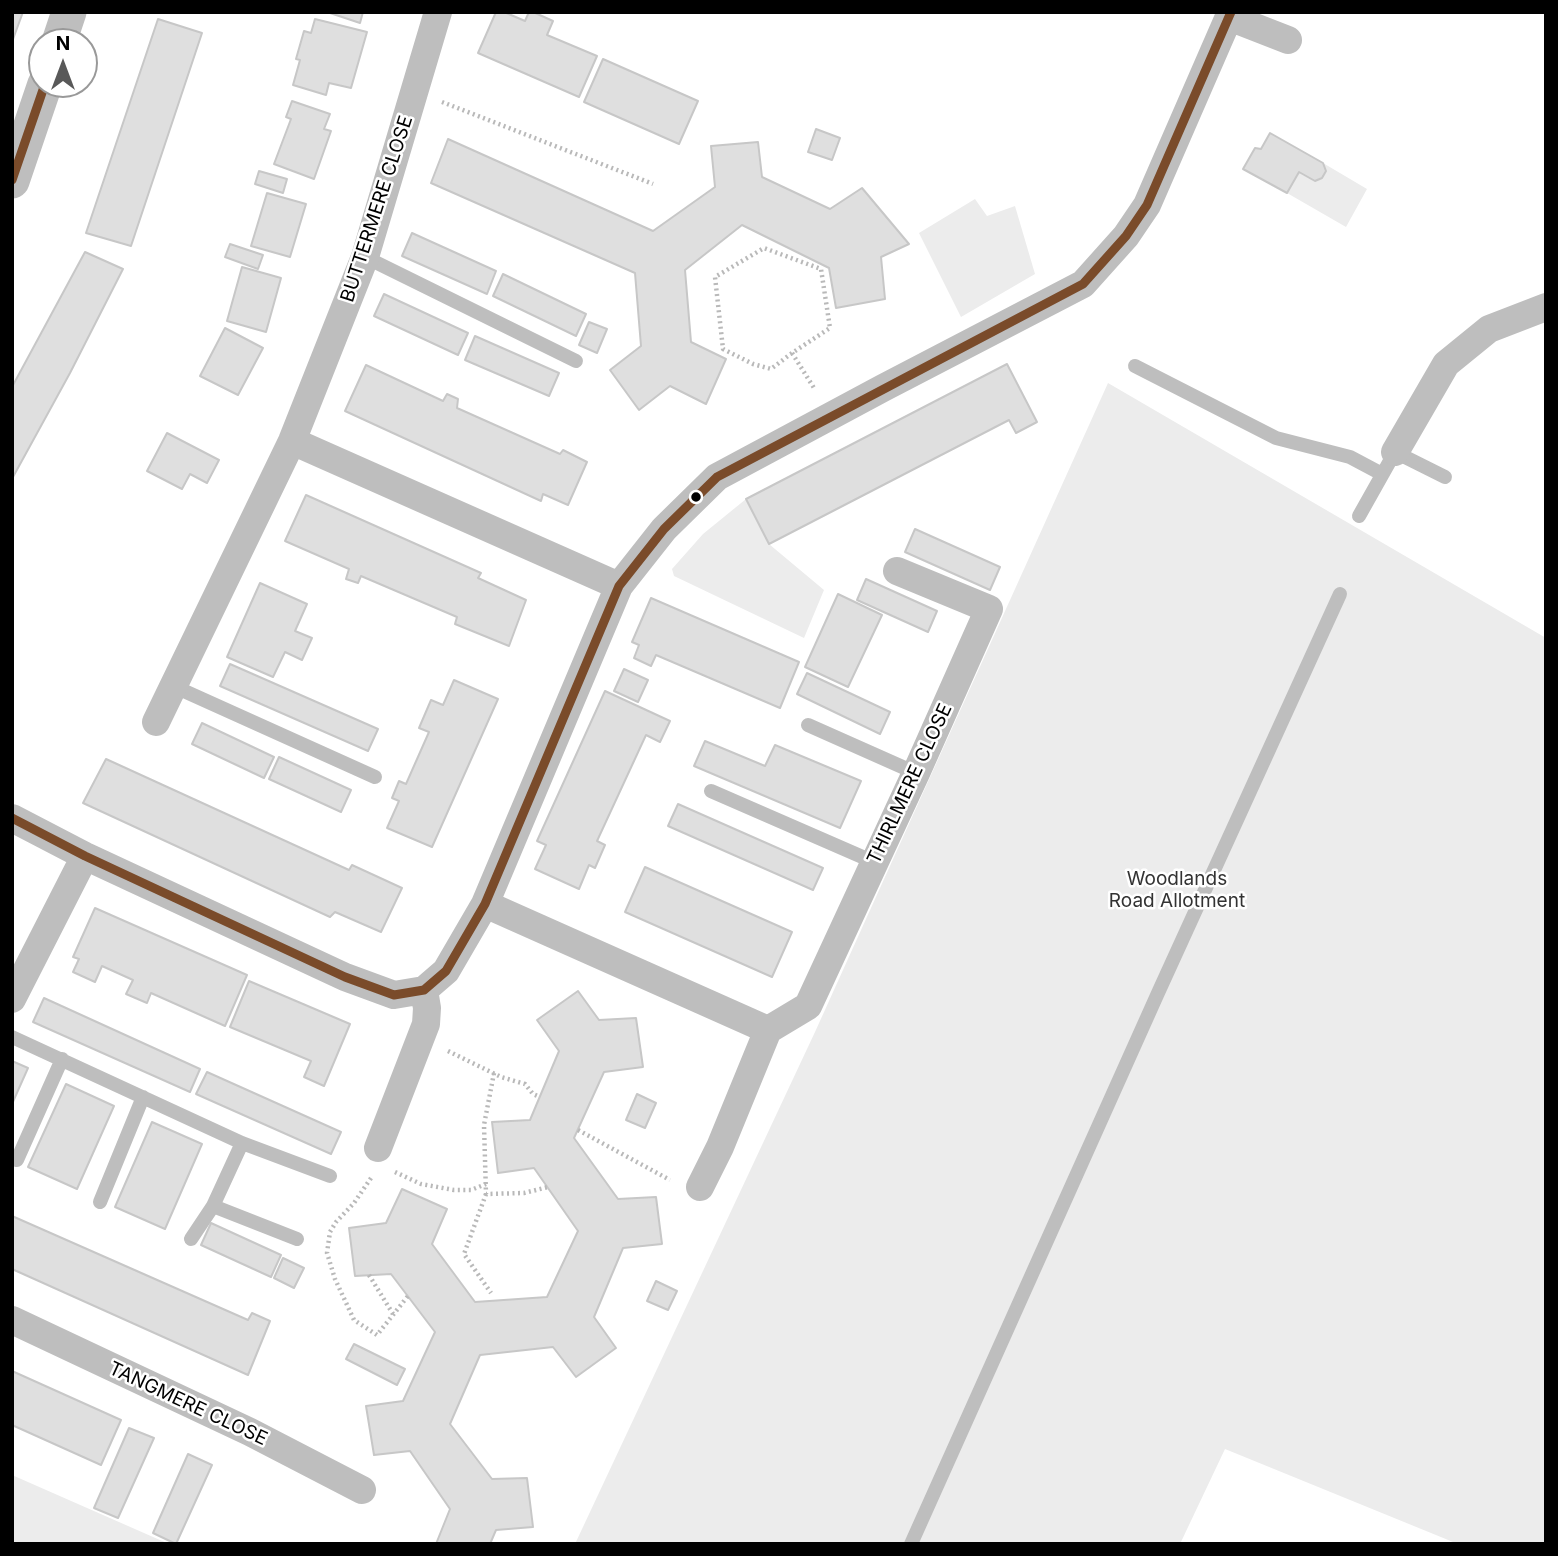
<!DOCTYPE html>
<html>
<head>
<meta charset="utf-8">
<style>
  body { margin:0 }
  #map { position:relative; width:1558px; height:1556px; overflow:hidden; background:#fff; font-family:Inter,sans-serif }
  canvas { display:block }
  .frame { position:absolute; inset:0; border:14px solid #000; pointer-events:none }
  .north { position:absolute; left:28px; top:28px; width:70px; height:70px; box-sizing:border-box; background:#fff; border:2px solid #999; border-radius:50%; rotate:0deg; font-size:19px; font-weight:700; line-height:28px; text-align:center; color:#000 }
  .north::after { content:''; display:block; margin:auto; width:24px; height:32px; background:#595959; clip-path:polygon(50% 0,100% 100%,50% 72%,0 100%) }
</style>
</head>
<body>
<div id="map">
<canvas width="1558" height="1556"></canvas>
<div class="frame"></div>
<div class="north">N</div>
</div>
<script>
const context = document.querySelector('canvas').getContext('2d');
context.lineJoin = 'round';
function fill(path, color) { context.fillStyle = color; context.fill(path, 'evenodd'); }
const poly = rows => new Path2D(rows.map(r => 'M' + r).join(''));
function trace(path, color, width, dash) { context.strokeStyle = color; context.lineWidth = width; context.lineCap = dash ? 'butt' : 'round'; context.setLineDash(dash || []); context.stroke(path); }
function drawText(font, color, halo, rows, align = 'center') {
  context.font = font + ' Inter,sans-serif'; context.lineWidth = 5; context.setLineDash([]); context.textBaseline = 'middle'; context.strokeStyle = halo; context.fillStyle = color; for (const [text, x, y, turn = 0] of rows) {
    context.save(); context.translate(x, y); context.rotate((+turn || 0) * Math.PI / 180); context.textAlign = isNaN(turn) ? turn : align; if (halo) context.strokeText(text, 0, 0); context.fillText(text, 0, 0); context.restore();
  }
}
fill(poly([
  [1323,163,1367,189,1346,227,1287,193,1299,172,1315,181,1322,178,1326,171],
  [975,199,987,216,1015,206,1035,274,961,317,919,233],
  [1108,383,1546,638,1546,1544,1458,1544,1225,1449,1180,1544,575,1544,815,1032],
  [746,499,769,544,824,590,804,638,674,576,672,569,703,534],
  [12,1475,169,1544,12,1544]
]), '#ececec');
const building = poly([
  [12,12,23,12,12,42,12,12],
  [327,12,363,12,360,23,327,12],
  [496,12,504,12,525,21,529,12,533,12,553,21,547,35,597,56,579,97,478,53,496,12],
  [158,19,202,33,131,246,86,233,158,19],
  [315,19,367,32,351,88,329,83,326,95,293,85,300,60,296,59,304,31,311,33,315,19],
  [603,59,698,101,679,144,584,102,603,59],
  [292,101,330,114,324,129,331,131,314,179,274,164,291,119,286,117,292,101],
  [816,129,840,138,832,160,808,152,816,129],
  [1270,133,1323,163,1326,171,1322,178,1315,181,1299,172,1287,193,1243,169,1255,148,1261,149,1270,133],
  [448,139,653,231,715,187,711,146,758,142,762,177,830,209,862,188,909,244,881,257,885,299,836,308,829,268,742,225,685,270,691,342,726,359,706,404,670,386,639,410,610,370,641,346,635,273,431,183,448,139],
  [259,171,287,179,283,193,255,184,259,171],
  [267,193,306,204,290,257,251,246,267,193],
  [412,233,496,271,487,294,402,256,412,233],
  [230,244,263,255,258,269,225,257,230,244],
  [85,252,123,269,70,373,13,477,12,387,85,252],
  [242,267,281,278,266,332,227,321,242,267],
  [503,274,586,314,576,336,493,296,503,274],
  [384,294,468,333,458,355,374,316,384,294],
  [589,322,607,329,597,353,579,345,589,322],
  [225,328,263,348,238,395,200,376,225,328],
  [475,336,559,373,549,396,465,360,475,336],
  [1007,364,1037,422,1016,433,1009,420,769,544,746,499,1007,364],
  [366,365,443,401,447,394,458,399,457,408,560,454,563,450,587,462,568,505,543,494,541,501,345,411,366,365],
  [167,433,219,460,207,483,190,474,182,489,147,471,167,433],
  [306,495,481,573,478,578,526,600,509,646,455,624,457,617,361,576,358,583,346,579,349,569,285,541,306,495],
  [915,529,1000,567,990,590,905,552,915,529],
  [866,579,937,611,928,632,857,600,866,579],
  [260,583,307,604,295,631,312,638,302,660,285,652,273,677,227,657,260,583],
  [838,594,882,615,848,687,805,667,838,594],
  [651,598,799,662,780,708,656,655,651,666,634,658,639,645,632,642,651,598],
  [230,664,378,729,368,751,220,686,230,664],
  [624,669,648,680,638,702,614,691,624,669],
  [807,673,890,712,880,734,797,694,807,673],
  [454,680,498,699,432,847,387,828,399,801,392,798,399,781,406,784,429,732,419,728,431,700,443,705,454,680],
  [605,691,670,721,660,742,646,735,597,841,605,845,595,868,589,865,579,889,535,869,546,845,537,841,605,691],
  [202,723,274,757,264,778,192,744,202,723],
  [705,741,765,766,775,745,861,781,840,828,694,766,705,741],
  [279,757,351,790,341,812,269,779,279,757],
  [106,759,349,870,352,865,402,888,381,932,335,912,330,917,83,803,106,759],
  [678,804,823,868,813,890,668,826,678,804],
  [645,867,792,932,772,977,625,912,645,867],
  [95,908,247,975,225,1026,151,993,147,1003,126,994,133,980,102,966,95,982,73,972,79,959,73,957,95,908],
  [249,981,350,1024,324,1086,304,1077,311,1061,230,1027,249,981],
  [578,991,599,1020,636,1018,643,1067,604,1072,574,1138,618,1199,656,1197,662,1244,623,1248,594,1317,616,1348,576,1377,553,1347,480,1355,450,1424,492,1479,527,1478,533,1527,496,1530,490,1544,436,1544,450,1509,410,1451,374,1455,366,1406,403,1401,435,1332,391,1274,355,1276,349,1228,386,1223,402,1189,447,1209,432,1244,475,1302,547,1297,578,1231,534,1168,498,1173,492,1122,530,1120,559,1051,537,1020,578,991],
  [44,998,200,1069,190,1092,33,1022,44,998],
  [12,1061,28,1068,12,1104,12,1061],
  [207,1072,341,1132,331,1154,196,1094,207,1072],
  [66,1084,114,1106,77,1189,28,1167,66,1084],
  [637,1094,656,1103,645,1128,626,1120,637,1094],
  [152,1122,202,1144,165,1229,115,1207,152,1122],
  [12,1216,248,1320,252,1313,270,1321,248,1375,12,1269,12,1216],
  [211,1223,281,1255,271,1277,201,1245,211,1223],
  [283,1258,304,1268,294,1288,274,1278,283,1258],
  [656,1281,677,1291,668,1310,647,1301,656,1281],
  [354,1344,405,1369,397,1385,346,1359,354,1344],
  [12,1371,121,1420,101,1465,12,1425,12,1371],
  [129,1428,154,1438,118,1518,94,1508,129,1428],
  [188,1454,212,1465,176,1544,153,1533,188,1454]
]);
fill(building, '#dfdfdf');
trace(building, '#c7c7c7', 2);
trace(poly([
  [442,102,653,184],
  [792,353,771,369,753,364,723,349,715,277,764,248,821,269,830,328,792,353,814,388],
  [448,1051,501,1077,525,1084,533,1094,540,1097],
  [494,1073,484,1125,486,1194,524,1193,548,1187],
  [578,1130,670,1180],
  [395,1172,421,1184,454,1190,471,1190,486,1184],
  [371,1178,354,1203,336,1222,330,1232,327,1253,335,1279,354,1320,377,1335,408,1296],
  [486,1194,464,1254,491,1293],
  [369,1275,393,1314]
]), '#b9b9b9', 4.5, [2, 3.5]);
trace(poly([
  [365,257,576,361],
  [1135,366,1276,438,1350,457,1382,474],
  [1359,516,1395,452,1445,477],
  [173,686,375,777],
  [808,725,916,773],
  [711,791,874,862],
  [12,1037,242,1143,330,1176],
  [242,1143,213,1206,297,1239],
  [17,1160,62,1059],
  [100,1202,143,1097],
  [191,1239,213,1206],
  [911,1544,1158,993,1340,594]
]), '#bebebe', 14);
trace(poly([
  [1229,17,1288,40],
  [292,441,619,586],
  [1395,452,1446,364,1489,329,1546,307],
  [156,722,292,441,365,257,438,12],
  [12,818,85,856,345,977,394,995,424,990,446,971,485,904,619,586,664,529,717,477,883,388,1083,284,1126,236,1147,205,1231,12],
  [485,904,768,1030],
  [12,999,85,856],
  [378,1148,426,1024,427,1008,424,990],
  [700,1187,720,1147,768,1030,808,1006,916,773,989,609,897,571],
  [12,1320,250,1432,362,1490]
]), '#bebebe', 28);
trace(poly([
  [59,42,69,12],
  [12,181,45,84]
]), '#bebebe', 35);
trace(poly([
  [12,180,45,84],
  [12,818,85,856,345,977,394,995,424,990,446,971,485,904,619,586,664,529,717,477,1083,284,1126,236,1147,205,1231,12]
]), '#7a4b2a', 9);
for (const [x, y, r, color] of [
  [696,497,6,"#000"]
]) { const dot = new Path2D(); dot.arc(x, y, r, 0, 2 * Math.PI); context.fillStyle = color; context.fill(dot); trace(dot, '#fff', 2.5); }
drawText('19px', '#000', '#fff', [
  ["BUTTERMERE CLOSE",377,209,-72],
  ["THIRLMERE CLOSE",910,784,-65],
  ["TANGMERE CLOSE",188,1404,25]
]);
drawText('19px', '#333', '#fff', [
  ["Woodlands",1177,879],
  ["Road Allotment",1177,901]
]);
</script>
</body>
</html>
